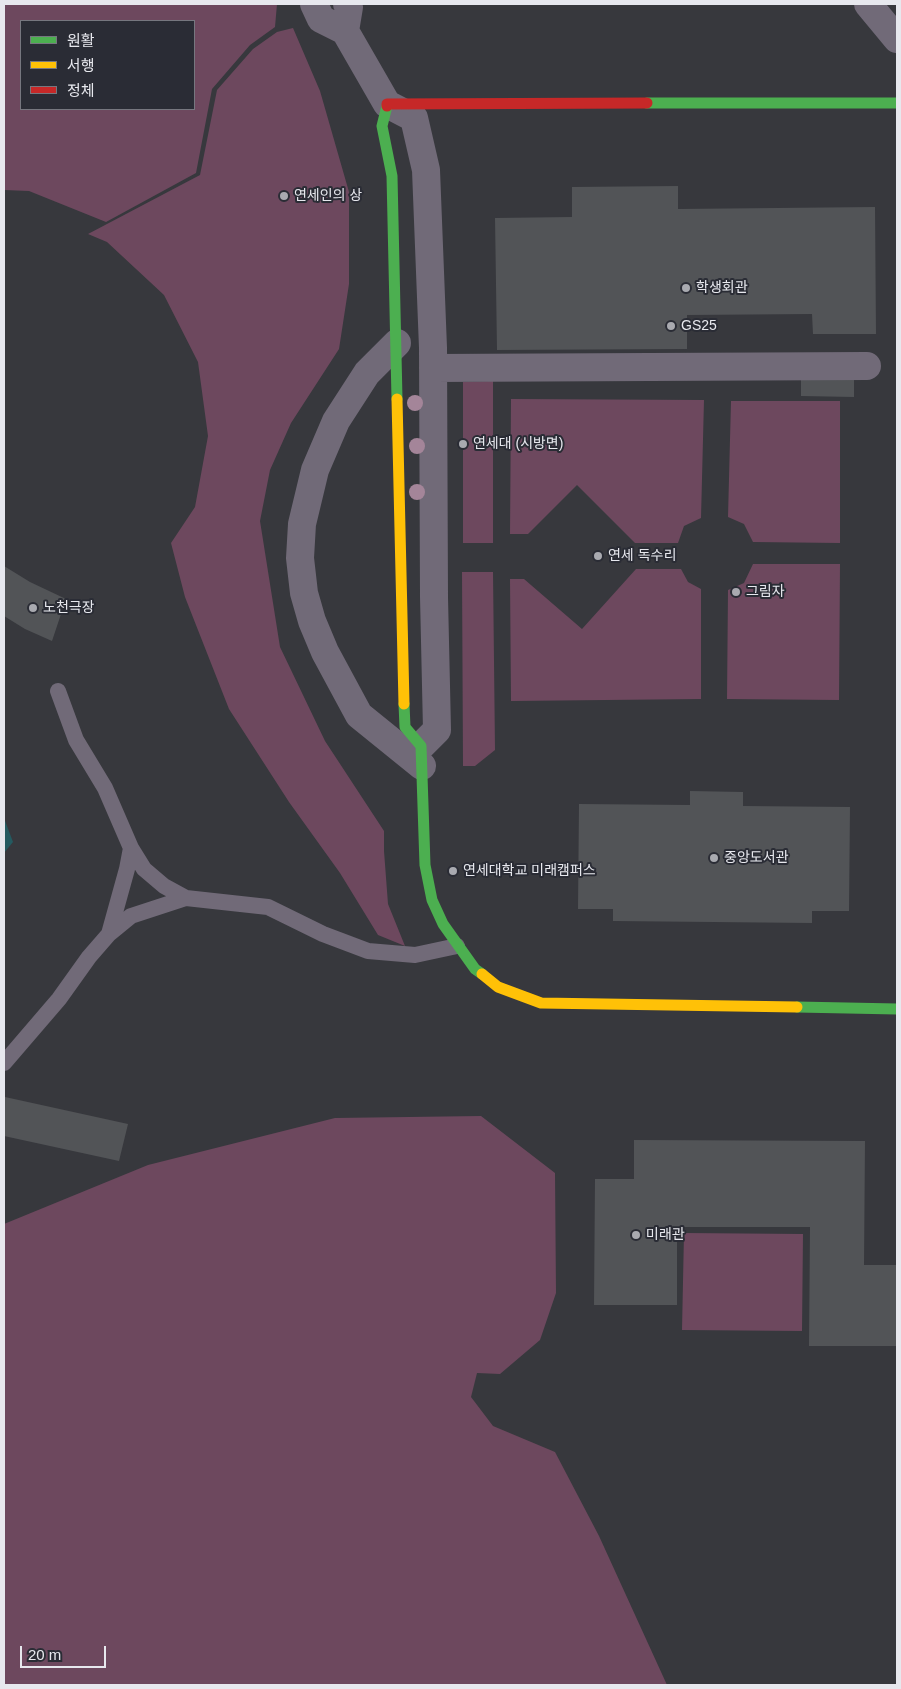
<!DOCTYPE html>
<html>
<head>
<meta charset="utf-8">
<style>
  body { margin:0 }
  #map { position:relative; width:901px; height:1689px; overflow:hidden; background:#37383d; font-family:Helvetica,"Noto Sans KR",sans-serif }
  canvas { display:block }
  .frame { position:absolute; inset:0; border:5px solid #e7e8ee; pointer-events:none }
  .legend { position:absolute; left:20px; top:20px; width:175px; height:90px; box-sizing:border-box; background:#2a2c35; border:1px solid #76777f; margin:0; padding:6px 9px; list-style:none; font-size:15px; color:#e7e8ee }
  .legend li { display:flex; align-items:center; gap:10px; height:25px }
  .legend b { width:25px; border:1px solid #76777f }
  .scale { position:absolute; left:20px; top:1646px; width:86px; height:22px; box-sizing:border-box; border:2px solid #e7e8ee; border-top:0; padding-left:6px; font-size:15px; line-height:18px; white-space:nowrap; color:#e7e8ee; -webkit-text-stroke:4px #2a2c35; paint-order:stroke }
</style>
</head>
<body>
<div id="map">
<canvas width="901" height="1689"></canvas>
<div class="frame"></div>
<ul class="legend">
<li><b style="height:6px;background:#4caf50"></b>원활</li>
<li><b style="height:6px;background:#ffc107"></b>서행</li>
<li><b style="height:6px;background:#c62828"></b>정체</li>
</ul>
<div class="scale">20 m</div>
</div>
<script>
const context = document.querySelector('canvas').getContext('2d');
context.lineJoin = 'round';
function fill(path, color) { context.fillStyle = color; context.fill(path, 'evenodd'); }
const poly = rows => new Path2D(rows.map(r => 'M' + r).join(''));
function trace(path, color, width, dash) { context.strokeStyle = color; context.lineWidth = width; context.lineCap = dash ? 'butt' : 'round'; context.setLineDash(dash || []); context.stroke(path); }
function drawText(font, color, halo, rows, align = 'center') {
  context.font = font + ' Helvetica,"Noto Sans KR",sans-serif'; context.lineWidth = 4; context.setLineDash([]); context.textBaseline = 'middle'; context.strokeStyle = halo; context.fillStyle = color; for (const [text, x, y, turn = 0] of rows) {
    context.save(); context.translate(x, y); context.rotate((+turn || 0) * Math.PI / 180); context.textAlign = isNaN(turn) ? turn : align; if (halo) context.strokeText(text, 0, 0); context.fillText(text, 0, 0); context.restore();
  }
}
fill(poly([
  [4,4,277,4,275,27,250,45,212,89,196,173,106,222,29,191,4,190],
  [194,21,194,109,21,109,21,21],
  [293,28,320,91,349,192,349,284,339,349,291,423,270,470,260,521,280,647,325,741,384,831,384,851,388,904,405,946,378,935,340,873,289,802,229,709,185,597,171,543,195,507,208,436,198,362,164,295,107,242,88,234,200,175,217,90,253,49,277,32],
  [493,381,493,543,463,543,463,382],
  [511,399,704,400,701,518,684,526,678,543,635,543,577,485,528,534,510,534],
  [731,401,840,401,840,543,753,542,744,524,728,517],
  [753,564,840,564,839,700,727,699,728,590,744,583],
  [636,569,681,569,688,582,701,589,701,699,511,701,510,579,524,579,582,629],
  [462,572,493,572,495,750,475,766,463,766],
  [481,1116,555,1173,556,1293,540,1340,500,1374,477,1373,471,1397,493,1426,555,1452,599,1536,667,1685,4,1685,4,1224,148,1165,335,1118],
  [684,1233,803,1234,802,1331,682,1330]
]), '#6d485e');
fill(poly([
  [4,818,13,842,4,853]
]), '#245a60');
fill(poly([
  [678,186,678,209,875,207,876,334,813,334,812,314,687,315,687,349,497,350,495,218,572,217,572,187],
  [801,376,854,376,854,397,801,396],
  [4,566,30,582,66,599,52,641,25,629,4,616],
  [690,791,743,792,743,806,850,807,849,911,812,911,812,923,613,921,613,909,578,909,579,804,690,805],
  [5,1097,128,1124,119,1161,4,1136,4,1104],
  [634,1140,865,1141,864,1265,897,1265,897,1346,809,1346,810,1227,677,1227,677,1305,594,1305,595,1179,634,1179]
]), '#525457');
trace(poly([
  [58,691,76,740,105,788,131,848,144,869,164,886,186,898],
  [109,934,127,869,131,848],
  [4,1063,59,999,89,957,109,934,131,916,186,898,268,907,323,934,368,951,415,955,457,946]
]), '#716a78', 16);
trace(poly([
  [314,4,321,19,345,31,387,104,414,118,426,170,433,348,434,597,437,730,421,746],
  [868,4,897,39],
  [345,31,349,7,347,4],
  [397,343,367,373,336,421,315,470,302,524,300,558,304,593,312,621,325,652,359,715,422,766],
  [433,368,867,366]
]), '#716a78', 28);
trace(poly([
  [647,103,897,103],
  [387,106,382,126,392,176,397,399],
  [404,704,405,727,421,746,425,865,432,900,443,924,475,969,482,974],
  [797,1007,897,1009]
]), '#4caf50', 11);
trace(poly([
  [397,399,404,704],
  [482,974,498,987,541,1003,797,1007]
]), '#ffc107', 11);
trace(poly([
  [387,106,387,104,647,103]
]), '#c62828', 11);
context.fillStyle = '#a48599';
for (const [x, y] of [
  [415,403],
  [417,446],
  [417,492]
]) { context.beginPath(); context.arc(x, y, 8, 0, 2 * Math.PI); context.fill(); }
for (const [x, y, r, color] of [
  [284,196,5,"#a9aab0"],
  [686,288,5,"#a9aab0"],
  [671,326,5,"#a9aab0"],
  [463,444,5,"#a9aab0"],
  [598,556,5,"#a9aab0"],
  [736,592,5,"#a9aab0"],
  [33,608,5,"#a9aab0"],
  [714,858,5,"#a9aab0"],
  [453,871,5,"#a9aab0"],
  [636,1235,5,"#a9aab0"]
]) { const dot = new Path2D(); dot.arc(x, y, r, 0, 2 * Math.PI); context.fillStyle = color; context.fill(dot); trace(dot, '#2a2c35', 2); }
drawText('14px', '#e7e8ee', '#2a2c35', [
  ["연세인의 상",294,196],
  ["학생회관",696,288],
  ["GS25",681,326],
  ["연세대 (시방면)",473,444],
  ["연세 독수리",608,556],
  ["그림자",746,592],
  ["노천극장",43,608],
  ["중앙도서관",724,858],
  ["연세대학교 미래캠퍼스",463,871],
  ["미래관",646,1235]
], 'left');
</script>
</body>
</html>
